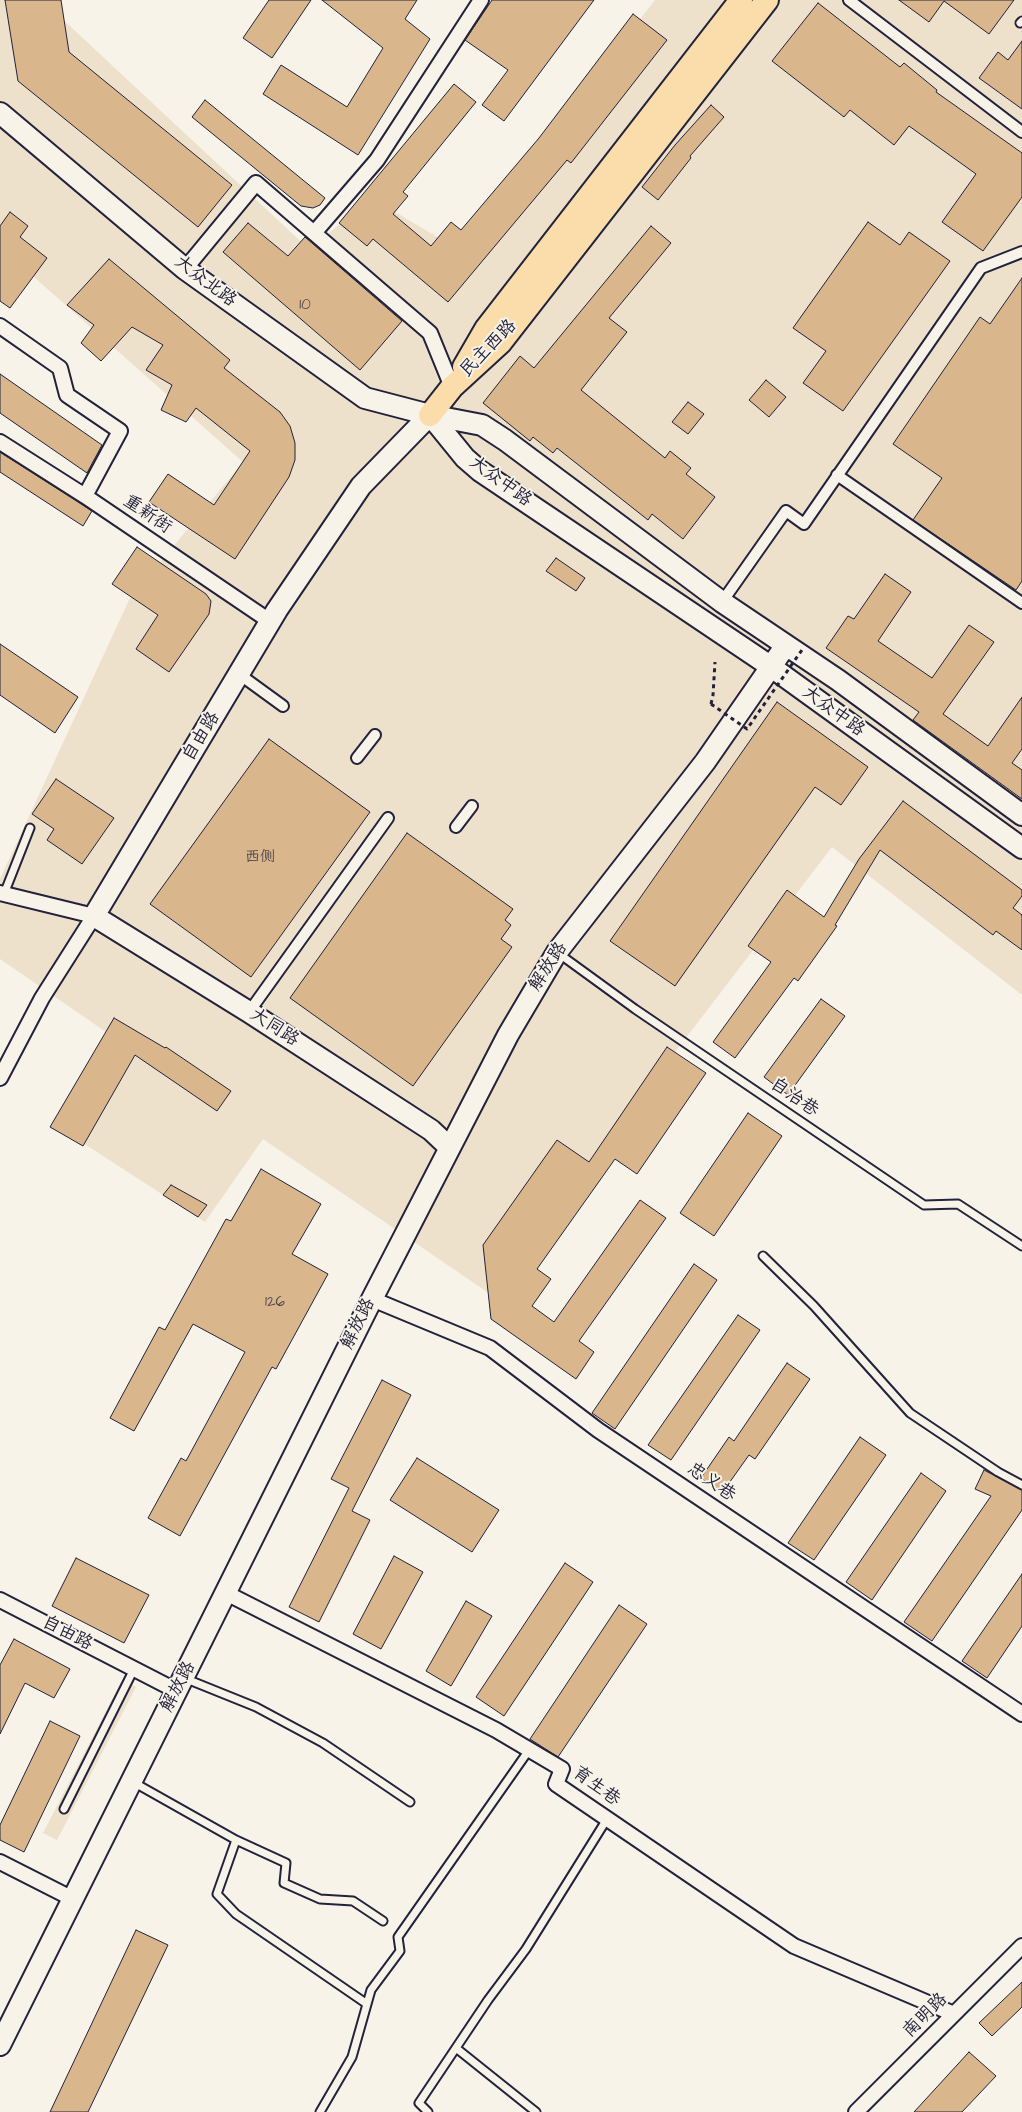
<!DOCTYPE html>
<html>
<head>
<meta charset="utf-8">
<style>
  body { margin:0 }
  canvas { display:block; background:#f7f3e8 }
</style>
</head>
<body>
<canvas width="1022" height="2112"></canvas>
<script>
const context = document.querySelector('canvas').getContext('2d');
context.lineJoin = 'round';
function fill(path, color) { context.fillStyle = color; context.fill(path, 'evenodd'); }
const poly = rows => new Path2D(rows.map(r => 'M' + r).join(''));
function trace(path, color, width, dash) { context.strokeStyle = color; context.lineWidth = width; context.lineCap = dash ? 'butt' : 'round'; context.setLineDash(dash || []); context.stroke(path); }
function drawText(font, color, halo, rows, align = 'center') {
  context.font = font + ' "Architects Daughter","LXGW WenKai TC",sans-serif'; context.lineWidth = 4; context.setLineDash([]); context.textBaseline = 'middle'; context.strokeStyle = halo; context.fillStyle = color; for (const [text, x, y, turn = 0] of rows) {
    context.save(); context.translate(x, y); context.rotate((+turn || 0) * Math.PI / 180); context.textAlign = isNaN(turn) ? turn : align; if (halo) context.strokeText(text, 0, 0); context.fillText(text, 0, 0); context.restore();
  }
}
fill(poly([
  [0,0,42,0,310,250,370,197,459,250,655,0,1022,0,1022,995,832,847,490,1294,263,1139,205,1222,52,1123,106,1032,0,959,0,879,129,600,243,462,0,247],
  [122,1680,136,1687,57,1840,43,1833]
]), '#eee1cc');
const building = poly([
  [5,0,61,0,69,52,232,185,198,227,18,81,5,0],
  [269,0,311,0,272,58,243,38,269,0],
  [322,0,417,0,405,19,430,39,358,155,263,94,281,65,347,107,383,48,322,0],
  [492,0,594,0,504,121,482,105,508,70,465,40,492,0],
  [899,0,1014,0,989,34,944,1,929,22,899,0],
  [818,3,900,67,904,63,937,90,936,92,1022,153,1022,197,983,251,942,222,976,174,909,126,894,145,850,110,844,117,772,61,818,3],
  [633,14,667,40,571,163,567,160,448,302,373,239,367,246,339,223,454,84,476,102,403,192,408,196,393,214,431,246,451,222,461,230,539,138,633,14],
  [1022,41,1022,109,979,78,998,52,1008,60,1022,41],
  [205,100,325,198,320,205,313,208,301,206,192,117,205,100],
  [711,105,724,117,690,156,691,158,658,200,642,187,675,145,711,105],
  [10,212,28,226,20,237,47,258,10,308,0,301,0,226,10,212],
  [868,222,900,245,909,232,950,261,843,411,803,383,826,351,793,328,868,222],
  [248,223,288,256,305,237,402,321,360,370,223,252,248,223],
  [651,226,671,243,609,318,627,332,581,390,665,458,670,451,691,468,686,474,715,497,683,539,652,514,648,520,557,448,553,453,533,437,530,441,483,403,520,356,534,368,651,226],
  [109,259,230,360,224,368,280,412,290,426,295,443,295,460,289,477,235,559,149,502,168,474,214,505,250,451,196,408,186,422,161,410,172,385,146,370,163,345,132,327,101,361,81,343,94,325,67,305,109,259],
  [1022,278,1022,581,1016,590,913,520,942,478,893,444,980,317,990,324,1022,278],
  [0,374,102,445,87,473,0,413,0,374],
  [766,380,786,397,769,417,749,400,766,380],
  [688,402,704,414,688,434,672,422,688,402],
  [0,452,92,511,83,526,0,472,0,452],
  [137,547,206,594,211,601,209,614,169,672,136,649,158,615,112,584,137,547],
  [556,558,585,578,576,591,546,571,556,558],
  [885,574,911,592,878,641,932,678,969,625,994,642,943,714,988,746,1022,697,1022,749,1012,763,1022,770,1022,799,913,720,919,712,826,648,848,616,854,619,885,574],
  [0,644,78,697,55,733,0,695,0,644],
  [777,702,868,767,841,805,815,787,675,986,610,941,777,702],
  [269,739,370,812,251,977,150,904,269,739],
  [56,779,114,818,82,864,47,840,54,829,32,814,56,779],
  [903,801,1022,890,1022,896,1013,908,1022,915,1022,950,996,931,993,935,880,850,835,925,837,926,798,981,794,978,735,1058,713,1042,771,962,748,946,787,890,824,917,859,859,903,801],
  [407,833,513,909,505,920,511,925,501,939,512,947,413,1086,290,998,407,833],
  [821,999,845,1016,788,1095,764,1077,821,999],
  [114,1018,165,1048,166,1047,231,1091,217,1111,135,1055,83,1146,50,1127,114,1018],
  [667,1047,706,1073,637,1174,615,1159,537,1269,551,1279,532,1306,554,1322,640,1200,666,1218,579,1341,594,1352,576,1379,491,1319,483,1245,557,1140,589,1162,667,1047],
  [748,1113,782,1136,714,1236,680,1213,748,1113],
  [261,1169,321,1204,292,1254,328,1274,276,1369,272,1367,180,1536,148,1518,181,1458,186,1461,245,1352,193,1324,134,1431,110,1418,159,1327,165,1330,226,1219,231,1221,261,1169],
  [171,1185,207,1205,198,1217,163,1195,171,1185],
  [694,1264,717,1280,615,1429,592,1413,694,1264],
  [738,1315,760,1330,671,1460,648,1445,738,1315],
  [787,1363,810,1379,755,1459,749,1455,722,1493,701,1478,729,1437,734,1441,787,1363],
  [382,1380,411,1395,352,1511,370,1520,319,1622,289,1607,349,1488,331,1479,382,1380],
  [860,1437,886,1455,814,1560,788,1543,860,1437],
  [417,1458,499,1510,472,1552,390,1500,417,1458],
  [984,1470,1022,1490,1022,1510,932,1641,904,1622,991,1496,975,1489,984,1470],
  [921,1473,946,1491,872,1600,846,1582,921,1473],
  [394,1556,423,1572,381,1649,353,1634,394,1556],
  [76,1558,149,1595,124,1643,52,1606,76,1558],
  [565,1563,593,1582,504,1716,476,1697,565,1563],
  [1022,1574,1022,1626,987,1678,962,1661,1022,1574],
  [466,1601,492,1616,451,1686,426,1671,466,1601],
  [619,1605,647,1624,558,1757,530,1739,619,1605],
  [14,1639,70,1669,54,1698,25,1683,0,1734,0,1665,14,1639],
  [50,1721,80,1736,24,1852,0,1840,0,1825,50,1721],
  [136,1930,168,1945,88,2112,50,2112,136,1930],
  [1022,1982,1022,2007,992,2036,979,2023,1022,1982],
  [969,2052,996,2076,962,2112,914,2112,969,2052]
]);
fill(building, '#d9b68b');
trace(building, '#22223b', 1);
const service = poly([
  [1020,23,1022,21],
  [4,894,30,828],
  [558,953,635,1009,924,1205,958,1204,1022,1246],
  [763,1256,814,1306,910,1413,998,1472,1022,1485],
  [184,1678,256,1707,323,1743,410,1802],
  [133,1782,236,1840,217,1894,236,1914,367,2004],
  [64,1809,134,1669],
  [236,1840,286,1863,284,1883,320,1899,353,1901,383,1921],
  [456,2048,536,2112],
  [320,2112,352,2057,371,1990,400,1951,398,1937,529,1750],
  [428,2112,419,2103,488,2000,526,1949,607,1819]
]);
const pedestrian = poly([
  [849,0,1022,132],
  [837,475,1022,603],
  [722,602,786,511,804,524,981,268,1022,252],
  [239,674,283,706],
  [357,758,375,735],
  [456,827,472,806],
  [249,1012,388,818]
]);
const minor = poly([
  [314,233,377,160,481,0],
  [185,269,256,183,430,333,452,387],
  [0,326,60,368,67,395,120,431,85,496],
  [0,442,85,496,271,622],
  [0,893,94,916,42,998,0,1078],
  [372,1299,490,1348,598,1430,1022,1714],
  [226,1593,496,1730,562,1769,556,1784,794,1946,954,2014],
  [0,1600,177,1691],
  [0,1862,73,1899],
  [856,2112,1022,1946]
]);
const secondary = poly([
  [0,113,185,269,365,398,430,415,482,425,505,440,722,602,838,680,1022,815],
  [430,415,361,486,277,610,94,916,249,1012,431,1130,449,1147],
  [430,415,465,458,480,471,770,666,1022,848],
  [0,2045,372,1299,508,1035,557,952,705,762,786,645]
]);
const primary = poly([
  [464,367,486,329,741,0],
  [430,415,452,387,500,343,767,0]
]);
trace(service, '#22223b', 11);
trace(pedestrian, '#22223b', 14);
trace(minor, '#22223b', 18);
trace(secondary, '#22223b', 24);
trace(primary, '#22223b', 26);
trace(poly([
  [711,704,713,695,715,662]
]), '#22223b', 3, [4, 4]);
trace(service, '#f7f3e8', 7);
trace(pedestrian, '#f7f3e8', 10);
trace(minor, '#f7f3e8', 14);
trace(secondary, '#f7f3e8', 20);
trace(primary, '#fbddab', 22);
trace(poly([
  [711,704,747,729,804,647]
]), '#22223b', 3, [4, 4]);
drawText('15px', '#50474f', null, [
  ["10",305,306],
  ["西侧",260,858],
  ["126",275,1303]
]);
drawText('18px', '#22223b', '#f7f3e8', [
  ["大众北路",205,282,37],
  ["民主西路",489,349,-46],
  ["大众中路",500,482,36],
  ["重新街",147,515,34],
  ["大众中路",833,712,36],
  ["自由路",202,737,-59],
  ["解放路",549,967,-57],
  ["大同路",274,1028,33],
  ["自治巷",794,1098,34],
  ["解放路",359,1324,-64],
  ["忠义巷",711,1483,34],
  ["自由路",67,1634,27],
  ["解放路",179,1687,-63],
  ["育生巷",596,1787,36],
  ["南明路",926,2016,-45]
]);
</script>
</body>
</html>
